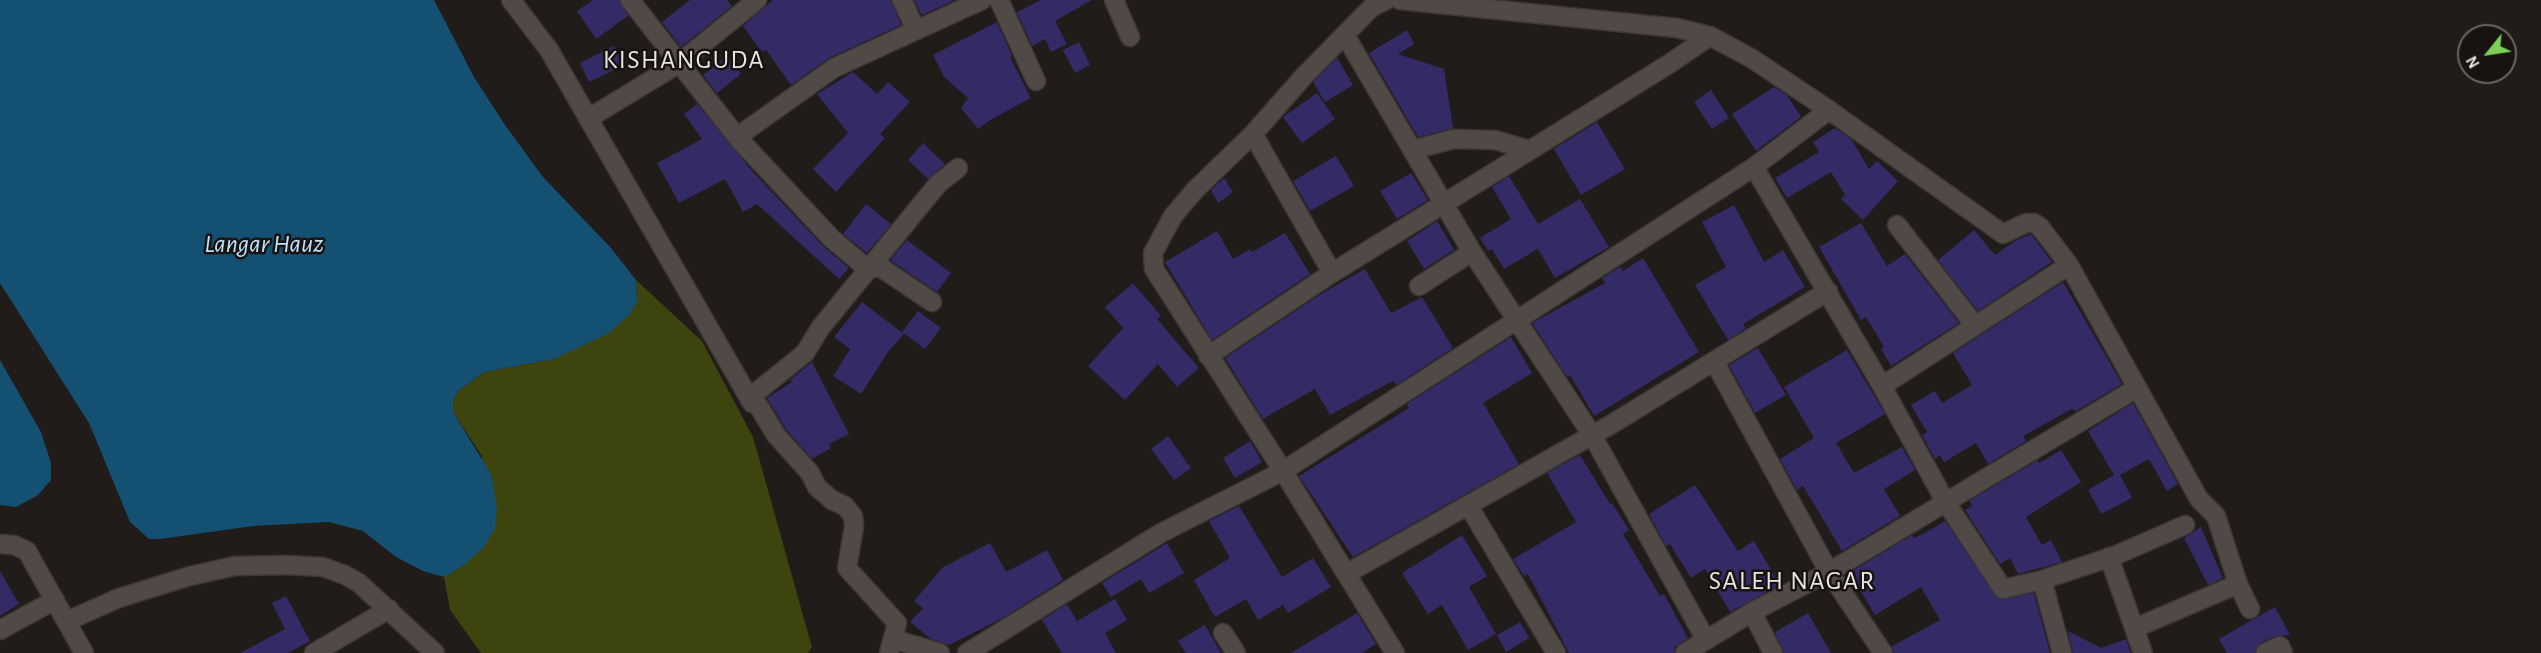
<!DOCTYPE html>
<html>
<head>
<meta charset="utf-8">
<style>
  body { margin:0 }
  #map { position:relative; width:2541px; height:653px; overflow:hidden; background:#211b19; font-family:"Alegreya Sans",sans-serif }
  canvas { display:block }
  .north { position:absolute; left:2457px; top:24px; width:60px; height:60px; box-sizing:border-box; background:#181210; border:2px solid #6b6664; border-radius:50%; rotate:240deg; font-size:16px; font-weight:700; line-height:24px; text-align:center; color:#e8e4e2 }
  .north::after { content:''; display:block; margin:auto; width:21px; height:27px; background:#7ad156; clip-path:polygon(50% 0,100% 100%,50% 72%,0 100%) }
</style>
</head>
<body>
<div id="map">
<canvas width="2541" height="653"></canvas>
<div class="north">N</div>
</div>
<script>
const context = document.querySelector('canvas').getContext('2d');
context.lineJoin = 'round';
function fill(path, color) { context.fillStyle = color; context.fill(path, 'evenodd'); }
const poly = rows => new Path2D(rows.map(r => 'M' + r).join(''));
function trace(path, color, width, dash) { context.strokeStyle = color; context.lineWidth = width; context.lineCap = dash ? 'butt' : 'round'; context.setLineDash(dash || []); context.stroke(path); }
function drawText(font, color, halo, rows, align = 'center') {
  context.font = font + ' "Alegreya Sans",sans-serif'; context.lineWidth = 5; context.setLineDash([]); context.textBaseline = 'middle'; context.strokeStyle = halo; context.fillStyle = color; for (const [text, x, y, turn = 0] of rows) {
    context.save(); context.translate(x, y); context.rotate((+turn || 0) * Math.PI / 180); context.textAlign = isNaN(turn) ? turn : align; if (halo) context.strokeText(text, 0, 0); context.fillText(text, 0, 0); context.restore();
  }
}
fill(poly([
  [636,280,702,341,753,437,812,647,808,653,481,653,450,610,444,577,464,565,482,456,453,412,453,400,458,391,484,372,554,359,637,302]
]), '#3e440e');
fill(poly([
  [0,0,434,0,474,77,505,125,543,177,611,248,636,280,637,302,629,315,609,333,554,359,484,372,458,391,453,400,453,412,491,474,497,509,495,529,483,548,464,565,444,577,423,571,396,557,363,531,329,522,253,526,160,539,149,539,130,522,89,423,0,283],
  [0,360,41,432,51,463,51,480,38,495,16,507,0,505]
]), '#145072');
fill(poly([
  [593,0,619,0,628,16,596,39,577,11],
  [690,0,727,0,732,6,681,47,662,22],
  [773,0,891,0,901,25,829,58,791,85,766,50,762,52,743,26],
  [914,0,955,0,922,15],
  [1041,0,1092,0,1055,21,1067,44,1051,52,1045,39,1032,46,1017,12],
  [997,22,1012,56,1010,57,1031,98,990,120,978,129,961,108,968,98,944,77,933,55],
  [1407,30,1414,44,1398,54,1444,69,1453,128,1418,137,1369,53],
  [1079,42,1090,65,1075,73,1063,50],
  [614,46,624,65,589,82,580,63],
  [727,56,741,74,717,93,703,75],
  [1337,58,1353,85,1325,102,1313,82],
  [853,72,877,94,888,82,910,102,880,134,885,138,836,192,813,169,848,133,817,94],
  [1774,87,1787,95,1801,117,1756,151,1732,114],
  [1711,90,1729,118,1712,129,1694,102],
  [1317,93,1335,119,1302,143,1283,117],
  [697,104,754,173,824,247,849,268,839,279,757,204,743,212,725,179,679,203,657,163,702,139,684,114],
  [1597,122,1625,169,1581,195,1554,149],
  [1835,128,1851,139,1869,169,1877,161,1898,181,1863,220,1841,199,1845,195,1831,172,1787,198,1775,178,1819,152,1813,142],
  [923,143,945,164,928,179,908,160],
  [1336,156,1354,186,1310,211,1293,181],
  [1411,173,1428,200,1397,219,1380,191],
  [1509,176,1538,224,1580,199,1609,247,1555,278,1538,249,1504,269,1492,249,1488,251,1480,238,1511,219,1492,187],
  [1224,178,1233,192,1218,203,1211,190],
  [866,204,891,224,867,253,843,234],
  [1734,205,1764,262,1783,250,1805,287,1743,324,1746,328,1728,340,1695,285,1726,267,1702,222],
  [1437,221,1454,250,1424,269,1407,241],
  [1861,223,1887,266,1905,254,1959,323,1891,366,1881,349,1884,347,1866,317,1861,320,1819,247],
  [1974,230,1995,255,2015,241,2031,234,2052,262,1978,311,1938,260],
  [1217,231,1233,259,1250,249,1252,252,1285,233,1310,274,1212,340,1165,262],
  [907,240,951,273,937,292,890,260],
  [1643,258,1699,352,1594,416,1570,375,1567,377,1532,323,1605,283,1602,278,1620,267,1623,271],
  [1365,269,1391,313,1422,297,1453,348,1396,385,1394,381,1387,384,1330,415,1315,389,1263,419,1225,358,1321,294],
  [2063,282,2122,384,2076,411,2072,409,2023,436,2026,441,1988,464,1976,443,1944,462,1940,455,1935,459,1922,435,1927,432,1911,405,1935,391,1942,403,1972,385,1953,353],
  [1133,283,1161,316,1157,319,1199,368,1177,387,1158,364,1125,400,1088,366,1123,328,1105,307],
  [862,302,904,334,888,352,861,394,833,376,850,349,834,337],
  [918,311,941,328,925,349,902,332],
  [1511,337,1532,373,1483,403,1519,464,1353,557,1299,476,1409,408,1407,404],
  [1758,348,1786,395,1755,413,1729,365],
  [1847,350,1885,414,1836,443,1854,473,1902,447,1915,470,1884,489,1900,516,1842,551,1803,486,1797,490,1780,459,1814,438,1784,387],
  [812,362,849,434,829,444,831,448,812,459,785,428,767,398,792,382,790,380],
  [2133,403,2178,484,2167,491,2149,459,2120,475,2132,498,2101,514,2088,490,2114,475,2088,431],
  [1168,436,1191,468,1174,480,1151,449],
  [1250,441,1262,462,1235,478,1223,458],
  [2061,450,2081,482,2026,517,2042,545,2051,540,2062,562,2018,574,2010,558,2000,564,1965,510,1972,506,1969,501,2038,460,2039,463],
  [1580,455,1610,504,1612,503,1629,530,1623,534,1660,596,1664,594,1688,638,1675,647,1674,653,1569,653,1528,574,1524,576,1513,559,1576,522,1547,473],
  [1695,485,1738,551,1754,541,1780,585,1730,612,1705,569,1691,578,1670,544,1666,546,1649,514],
  [1239,506,1282,577,1313,558,1331,587,1288,613,1283,605,1258,620,1246,599,1215,617,1194,580,1230,558,1209,521],
  [1945,521,1998,599,2034,593,2050,653,1894,653,1892,646,1940,620,1921,587,1875,615,1852,576,1856,574,1854,570,1912,535,1914,538,1923,534],
  [2201,527,2223,578,2208,585,2184,538],
  [1462,535,1487,576,1469,587,1496,634,1468,650,1442,605,1428,614,1402,573],
  [990,543,1006,572,1047,550,1063,580,1003,618,949,645,931,639,910,622,923,608,914,601,943,567],
  [1167,543,1184,573,1149,593,1141,579,1111,597,1102,583],
  [0,571,19,604,0,616],
  [286,596,310,641,288,653,240,653,285,629,272,603],
  [1115,599,1127,620,1105,633,1116,653,1062,653,1042,620,1067,604,1077,621],
  [2275,607,2290,635,2276,636,2260,643,2254,653,2227,653,2219,639],
  [1357,613,1376,644,1362,653,1291,653],
  [1808,613,1831,653,1784,653,1775,632],
  [1520,622,1529,638,1506,652,1497,635],
  [1205,625,1221,653,1186,653,1178,641],
  [2068,631,2101,648,2126,639,2131,653,2073,653]
]), '#342a66');
const street = poly([
  [630,0,737,137,832,239,868,269],
  [902,0,916,30],
  [999,0,1036,81],
  [1114,0,1130,37],
  [1386,0,1372,7,1304,76,1253,134,1195,190,1173,216,1153,253,1154,269,1283,471,1395,653],
  [1400,0,1677,28,1710,36],
  [1345,35,1472,252,1592,435,1706,640],
  [1829,110,1754,167,1882,386,1945,501,2003,589,2042,580,2062,653],
  [589,118,678,64,757,0],
  [1253,134,1332,273],
  [737,137,834,68,982,0],
  [1412,150,1454,139,1495,140,1529,150],
  [1897,225,1974,324],
  [868,269,880,267,932,302],
  [1419,286,1472,252],
  [1208,356,1332,273,1669,64,1710,36,1751,58,1829,110,2003,234,2026,223,2034,223,2040,227,2069,265,2199,499,2216,516,2238,584,2250,609],
  [1714,361,1829,572,1883,653],
  [1882,386,2069,265],
  [749,398,805,353,821,327,938,184,958,168],
  [1468,505,1556,653],
  [0,544,14,545,27,551,84,653],
  [2109,557,2143,653],
  [1346,574,1612,424,1828,291],
  [2042,580,2114,556,2185,525],
  [1752,612,1773,653],
  [67,621,119,598,190,576,235,566,287,565,323,567,345,575,359,583,435,653],
  [2135,628,2238,584],
  [0,630,55,600],
  [1223,633,1236,653],
  [893,639,940,653],
  [314,653,389,609],
  [967,653,1161,533,1283,471,1754,167],
  [1685,653,1752,612,1829,572,2137,388],
  [2265,653,2280,646,2283,653]
]);
const secondary = poly([
  [511,0,549,50,752,403,758,405,776,435,810,473,817,487,832,500,845,506,853,516,854,527,847,568,897,623,889,653]
]);
trace(street, '#3c3736', 21);
trace(secondary, '#3c3736', 21);
trace(street, '#504946', 18);
trace(secondary, '#504946', 18);
context.letterSpacing = '1.5px';
drawText('26px', '#e8e4e2', '#181210', [
  ["KISHANGUDA",684,60],
  ["SALEH NAGAR",1792,581]
]);
context.letterSpacing = '0px';
drawText('italic 26px', '#bde2fc', '#181210', [
  ["Langar Hauz",264,244]
]);
</script>
</body>
</html>
